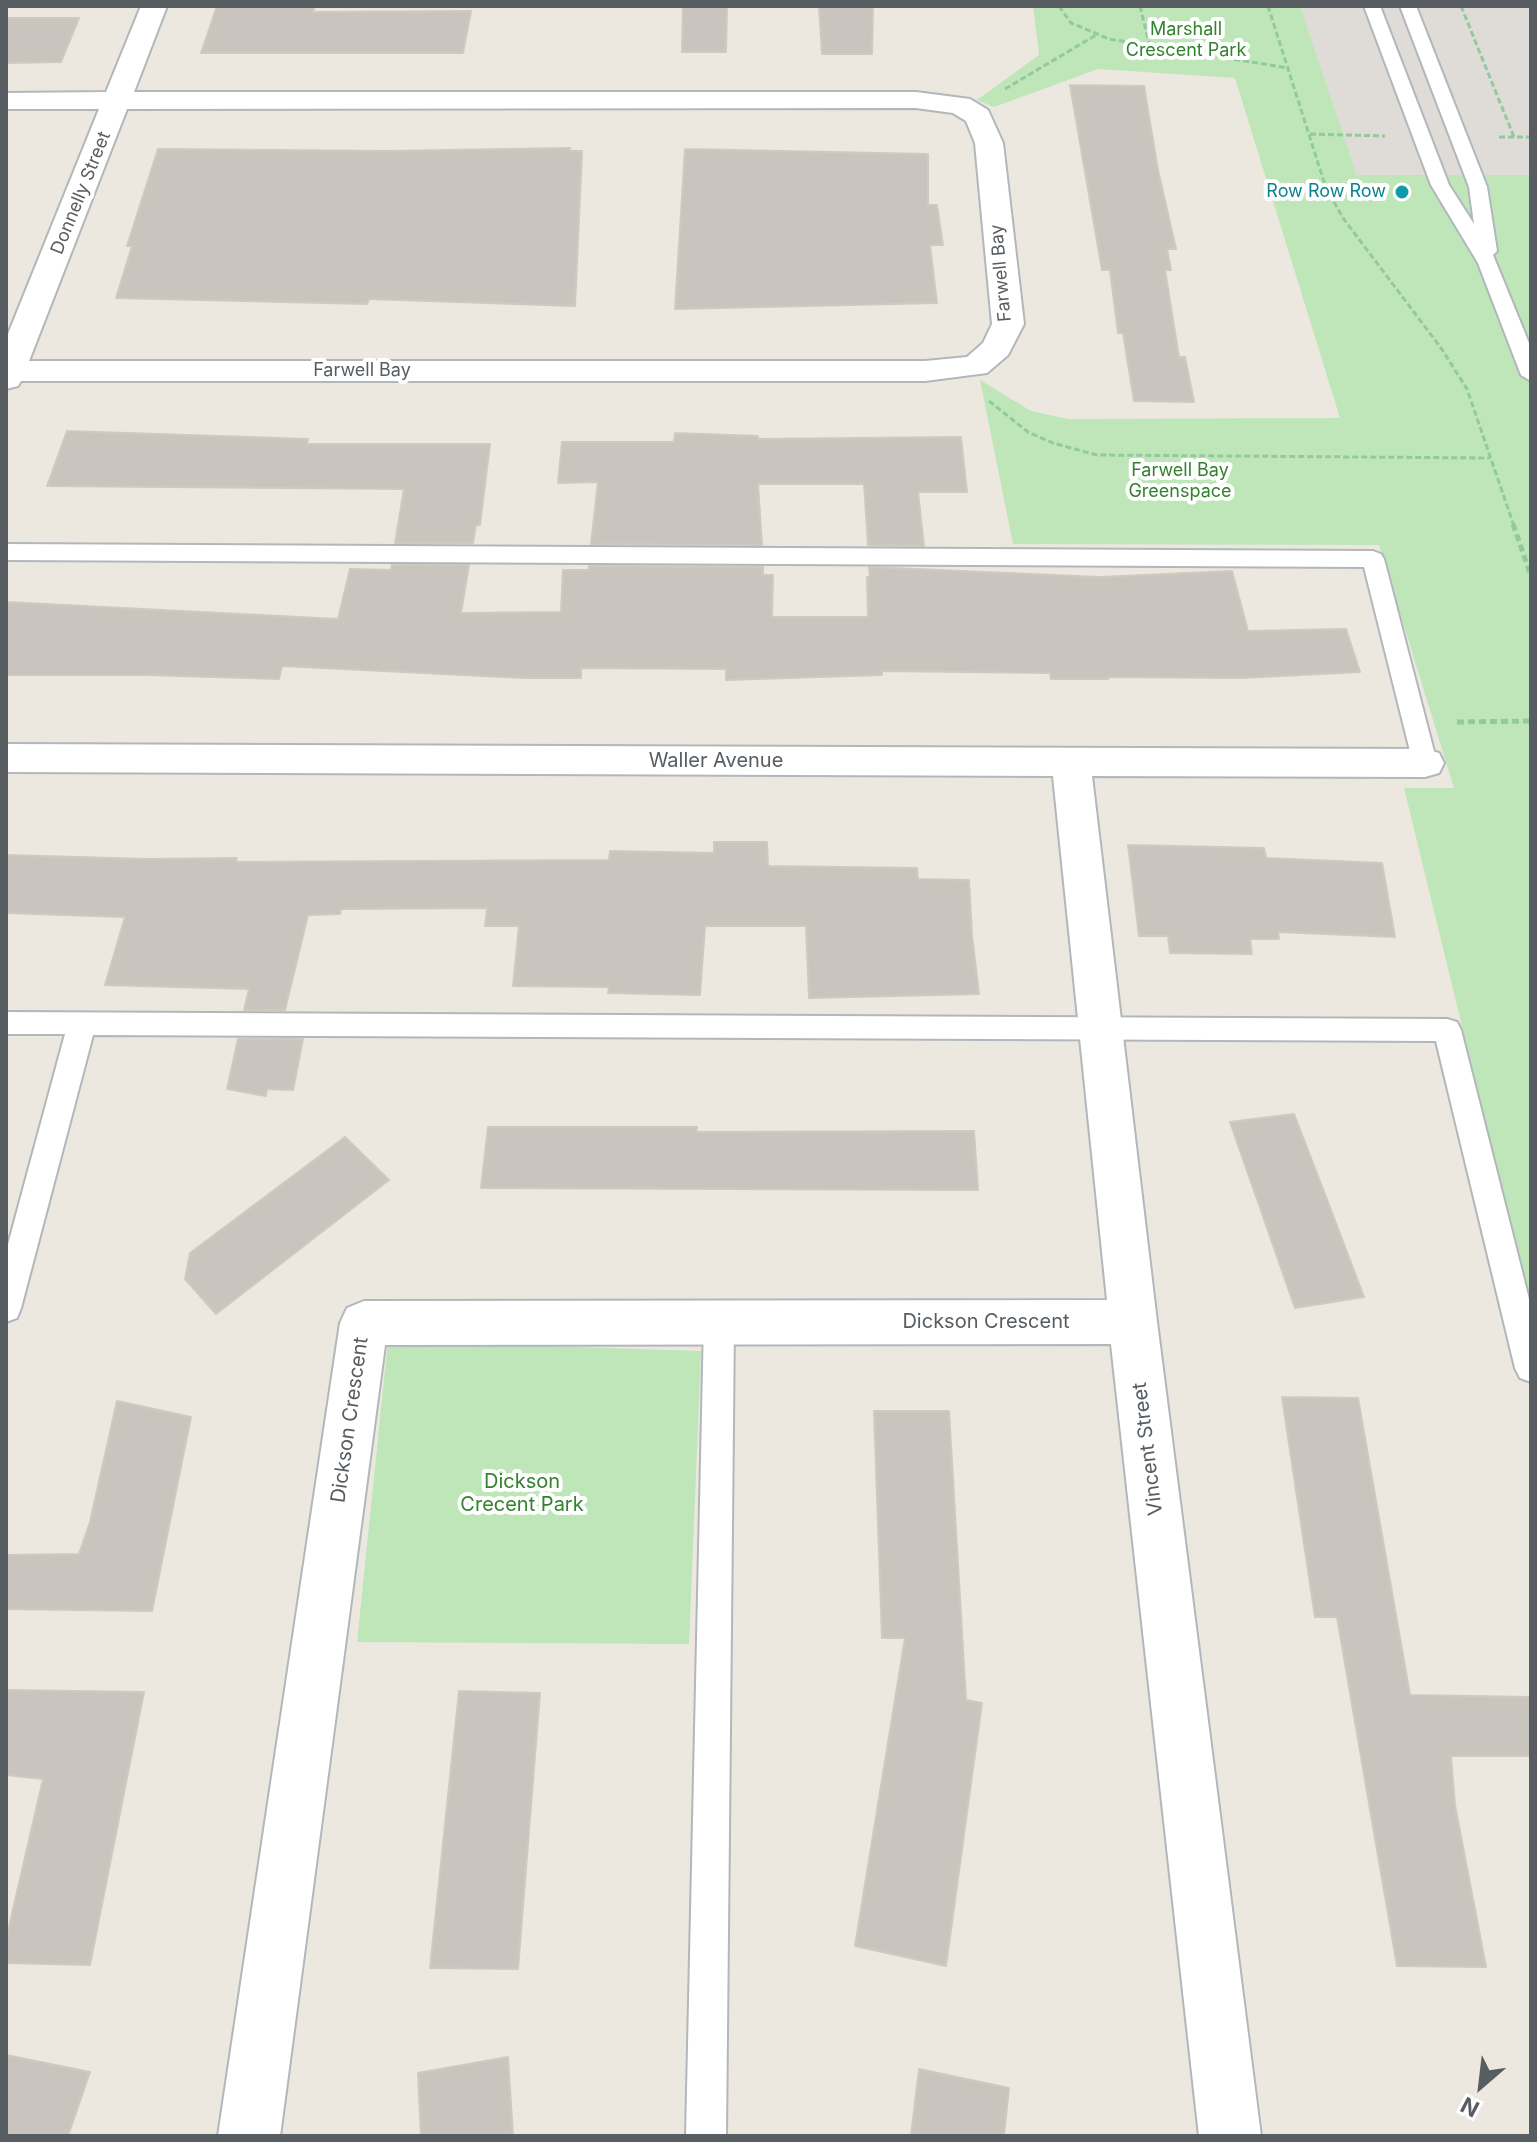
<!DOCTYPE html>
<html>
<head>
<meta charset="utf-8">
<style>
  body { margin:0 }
  #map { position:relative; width:1537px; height:2142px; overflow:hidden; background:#ece8df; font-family:Inter,sans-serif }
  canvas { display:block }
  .frame { position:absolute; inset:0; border:8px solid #585d61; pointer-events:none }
  .north { position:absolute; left:1441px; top:2046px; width:80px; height:80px; -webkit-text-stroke:6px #fff; paint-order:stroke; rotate:208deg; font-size:22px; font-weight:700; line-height:32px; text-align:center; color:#585d61 }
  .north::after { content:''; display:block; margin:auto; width:28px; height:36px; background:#585d61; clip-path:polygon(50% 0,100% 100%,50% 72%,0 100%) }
</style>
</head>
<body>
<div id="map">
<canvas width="1537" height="2142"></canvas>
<div class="frame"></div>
<div class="north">N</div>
</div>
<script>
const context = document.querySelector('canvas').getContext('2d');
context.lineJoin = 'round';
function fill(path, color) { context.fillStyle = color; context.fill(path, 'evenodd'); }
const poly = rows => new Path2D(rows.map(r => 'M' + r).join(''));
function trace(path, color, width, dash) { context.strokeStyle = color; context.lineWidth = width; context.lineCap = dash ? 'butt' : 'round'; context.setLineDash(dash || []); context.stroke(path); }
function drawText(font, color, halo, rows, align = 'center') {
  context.font = font + ' Inter,sans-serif'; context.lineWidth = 8; context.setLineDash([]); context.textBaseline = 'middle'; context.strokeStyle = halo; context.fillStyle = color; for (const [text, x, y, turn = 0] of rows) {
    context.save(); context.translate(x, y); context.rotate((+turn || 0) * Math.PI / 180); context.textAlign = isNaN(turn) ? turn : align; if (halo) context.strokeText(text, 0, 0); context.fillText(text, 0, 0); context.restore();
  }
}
fill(poly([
  [1300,6,1531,6,1531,175,1357,175]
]), '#dfdbd7');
fill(poly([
  [1033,6,1300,6,1357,175,1531,175,1531,1309,1404,788,1454,788,1379,545,1013,544,980,380,1031,411,1068,419,1340,418,1235,78,1098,69,994,107,977,100,1039,55],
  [388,1341,701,1351,689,1644,357,1642]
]), '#bee6b9');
const building = poly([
  [217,6,315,6,313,12,471,11,463,53,201,53,217,6],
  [683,6,727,6,726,52,682,52,683,6],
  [819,6,873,6,872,54,822,54,819,6],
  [6,18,79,18,61,62,6,63,6,18],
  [1070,85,1144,86,1158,170,1176,249,1167,249,1171,270,1165,270,1179,357,1185,357,1194,402,1134,401,1123,333,1118,333,1110,270,1102,270,1070,85],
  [570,148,570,151,582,151,575,306,369,299,367,304,116,298,132,246,127,246,158,149,388,151,570,148],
  [685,149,928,154,928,205,937,205,943,245,930,245,937,303,675,309,685,149],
  [67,431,308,439,307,444,490,444,480,525,476,525,473,543,395,543,404,489,47,486,67,431],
  [675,433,758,436,758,439,961,437,967,492,918,492,924,546,868,545,864,484,758,484,762,545,591,544,598,482,558,483,562,442,674,442,675,433],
  [392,565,469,565,461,613,561,612,563,570,589,570,589,566,763,567,763,575,773,575,772,617,868,617,867,577,870,577,869,567,1100,577,1232,571,1248,631,1346,629,1360,672,1242,678,1108,677,1108,679,1051,679,1050,673,882,671,882,675,726,680,726,669,581,668,581,678,524,678,282,666,279,679,146,675,6,675,6,602,338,619,350,569,391,570,392,565],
  [714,842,767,842,768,866,917,868,918,879,969,880,972,935,979,994,809,998,806,926,705,926,700,995,608,993,609,987,513,986,519,926,485,926,487,908,341,909,340,914,308,915,285,1010,244,1010,249,989,105,985,125,917,6,913,6,855,149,859,237,858,236,862,609,860,610,851,714,853,714,842],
  [1128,845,1264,848,1266,858,1382,863,1395,937,1278,932,1279,939,1250,939,1252,954,1170,953,1168,936,1139,936,1128,845],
  [238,1039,303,1039,293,1090,267,1089,266,1096,227,1089,238,1039],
  [1294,1114,1328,1202,1364,1297,1295,1308,1230,1122,1294,1114],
  [488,1127,697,1127,696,1132,974,1131,978,1190,481,1188,488,1127],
  [345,1137,389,1180,216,1314,185,1279,190,1253,345,1137],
  [1282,1397,1358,1398,1410,1695,1531,1697,1531,1756,1451,1756,1455,1805,1486,1967,1397,1966,1337,1617,1315,1617,1282,1397],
  [117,1401,191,1417,152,1611,6,1609,6,1555,79,1554,90,1522,117,1401],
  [874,1411,949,1411,966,1700,982,1703,946,1966,855,1946,905,1638,882,1638,874,1411],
  [6,1690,144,1692,90,1965,6,1963,6,1940,43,1779,6,1775,6,1690],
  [459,1691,540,1693,518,1969,430,1968,459,1691],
  [6,2055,90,2072,68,2136,6,2136,6,2055],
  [508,2057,513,2136,421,2136,418,2073,508,2057],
  [919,2069,1009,2088,1004,2136,911,2136,919,2069]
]);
fill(building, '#c9c5be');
trace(building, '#d1c9bd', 2);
const lane = poly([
  [1364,6,1380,6,1449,185,1474,224,1469,187,1400,6,1416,6,1487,187,1497,251,1493,255,1531,348,1531,381,1521,375,1478,263,1431,185,1364,6],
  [6,544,1373,551,1381,554,1384,559,1437,763,1434,769,1425,772,1416,769,1413,763,1364,567,6,560,6,544],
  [6,1012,1447,1019,1457,1022,1461,1030,1531,1307,1531,1382,1520,1378,1515,1368,1436,1041,93,1035,21,1308,17,1318,6,1322,6,1252,65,1034,6,1034,6,1012],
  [719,1308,730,1312,734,1322,726,2136,686,2136,704,1322,708,1312,719,1308]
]);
const street = poly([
  [141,6,167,6,134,92,916,92,970,99,988,110,1003,143,1024,324,1008,355,987,373,925,381,21,381,18,386,6,389,6,339,99,109,6,109,6,93,106,92,141,6],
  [916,108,953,113,966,121,975,143,992,324,983,343,967,357,925,361,29,361,127,109,916,108],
  [6,744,1425,749,1439,753,1444,763,1439,773,1425,777,1092,776,1157,1322,1261,2136,1199,2136,1111,1344,385,1345,280,2136,218,2136,340,1323,347,1308,364,1301,1107,1300,1053,776,6,772,6,744]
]);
trace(lane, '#b2b7bb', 4);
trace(street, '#b2b7bb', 4);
trace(poly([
  [1059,6,1071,23,1109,39,1288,68],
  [1140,6,1150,47],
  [1268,6,1326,188,1343,218,1441,348,1467,389,1514,526],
  [1461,6,1514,137],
  [1005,89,1096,35],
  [1310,134,1385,136],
  [1499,137,1531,137],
  [989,401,1028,432,1053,443,1097,455,1490,458]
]), '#93ca9d', 3, [6, 3]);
trace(poly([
  [1513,524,1531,576],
  [1457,722,1531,721]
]), '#93ca9d', 5, [7, 4]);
fill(lane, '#fff');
fill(street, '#fff');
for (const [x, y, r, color] of [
  [1402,192,8,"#0f9aa8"]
]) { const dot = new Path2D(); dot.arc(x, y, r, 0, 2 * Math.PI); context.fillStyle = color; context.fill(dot); trace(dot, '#fff', 3); }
drawText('18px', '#33822e', '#fff', [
  ["Marshall",1186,30],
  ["Crescent Park",1186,51],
  ["Farwell Bay",1180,471],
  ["Greenspace",1180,492]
]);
drawText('18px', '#0d838f', '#fff', [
  ["Row Row Row",1386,192]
], 'right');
drawText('18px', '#585d61', '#fff', [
  ["Donnelly Street",81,193,-68],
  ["Farwell Bay",1001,273,-95],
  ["Farwell Bay",362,371]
]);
drawText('20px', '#585d61', '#fff', [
  ["Waller Avenue",716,761],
  ["Dickson Crescent",986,1322],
  ["Dickson Crescent",350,1420,-82],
  ["Vincent Street",1148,1449,-97]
]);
drawText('20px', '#33822e', '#fff', [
  ["Dickson",522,1482],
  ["Crecent Park",522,1505]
]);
</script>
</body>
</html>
